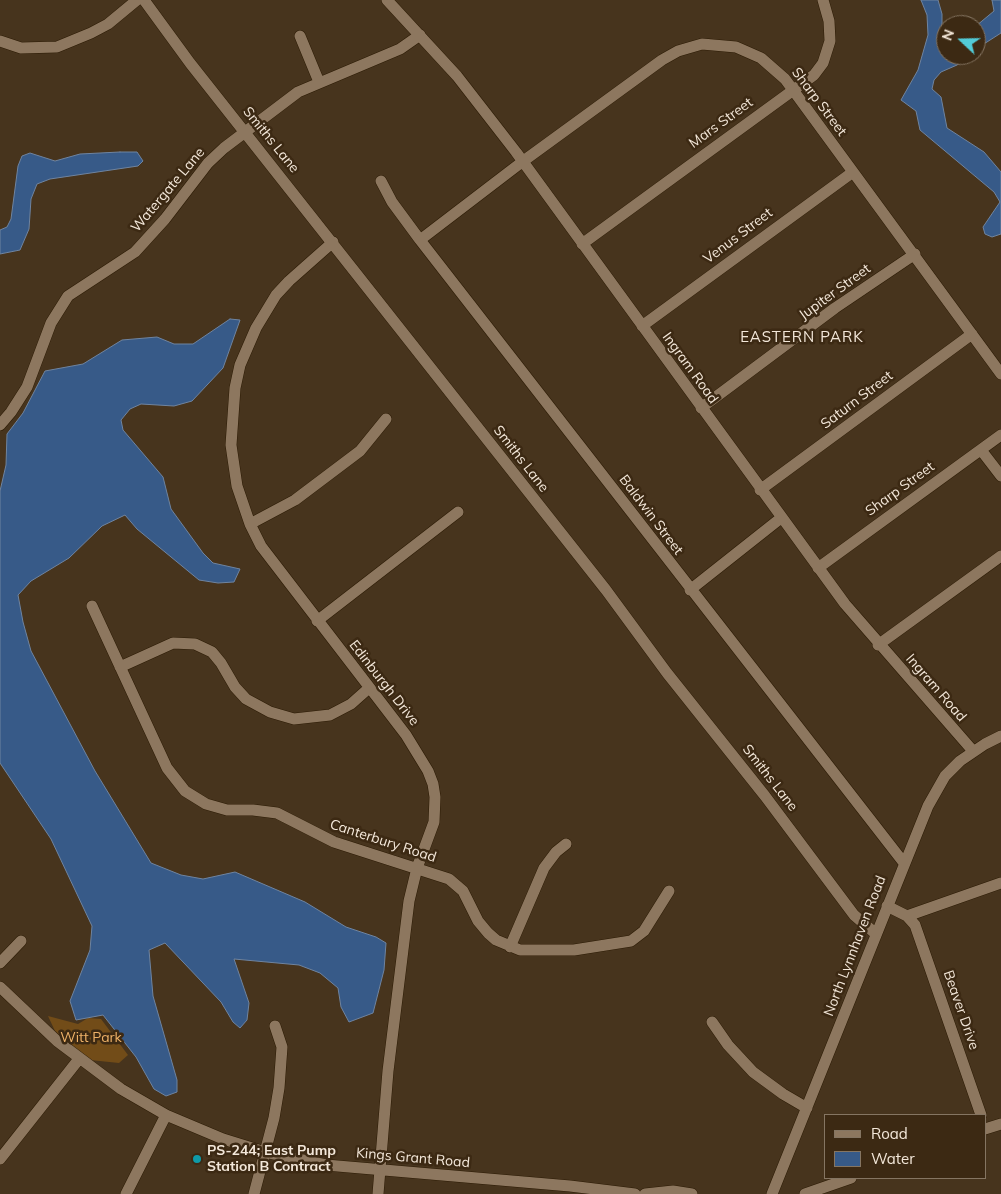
<!DOCTYPE html>
<html>
<head>
<meta charset="utf-8">
<style>
  body { margin:0 }
  #map { position:relative; width:1001px; height:1194px; overflow:hidden; background:#47341d; font-family:Mulish,sans-serif }
  canvas { display:block }
  .legend { position:absolute; left:824px; top:1114px; width:162px; height:65px; box-sizing:border-box; background:#3c2913; border:1px solid #857562; margin:0; padding:6px 9px; list-style:none; font-size:15px; color:#f3e7d9 }
  .legend li { display:flex; align-items:center; gap:10px; height:25px }
  .legend b { width:25px; border:1px solid #857562 }
  .north { position:absolute; left:936px; top:15px; width:50px; height:50px; box-sizing:border-box; background:#3c2913; border:1px solid #857562; border-radius:50%; rotate:291deg; font-size:14px; font-weight:700; line-height:20px; text-align:center; color:#f3e7d9 }
  .north::after { content:''; display:block; margin:auto; width:18px; height:22px; background:#52cbd7; clip-path:polygon(50% 0,100% 100%,50% 72%,0 100%) }
</style>
</head>
<body>
<div id="map">
<canvas width="1001" height="1194"></canvas>
<ul class="legend">
<li><b style="height:6px;background:#8d775f"></b>Road</li>
<li><b style="height:14px;background:#375a88"></b>Water</li>
</ul>
<div class="north">N</div>
</div>
<script>
const context = document.querySelector('canvas').getContext('2d');
context.lineJoin = 'round';
function fill(path, color) { context.fillStyle = color; context.fill(path, 'evenodd'); }
const poly = rows => new Path2D(rows.map(r => 'M' + r).join(''));
function trace(path, color, width, dash) { context.strokeStyle = color; context.lineWidth = width; context.lineCap = dash ? 'butt' : 'round'; context.setLineDash(dash || []); context.stroke(path); }
function drawText(font, color, halo, rows, align = 'center') {
  context.font = font + ' Mulish,sans-serif'; context.lineWidth = 5; context.setLineDash([]); context.textBaseline = 'middle'; context.strokeStyle = halo; context.fillStyle = color; for (const [text, x, y, turn = 0] of rows) {
    context.save(); context.translate(x, y); context.rotate((+turn || 0) * Math.PI / 180); context.textAlign = isNaN(turn) ? turn : align; if (halo) context.strokeText(text, 0, 0); context.fillText(text, 0, 0); context.restore();
  }
}
fill(poly([
  [48,1016,78,1024,88,1018,101,1019,128,1055,119,1063,90,1060,55,1031]
]), '#724c18');
const water = poly([
  [921,0,938,0,942,14,942,46,946,44,946,55,969,55,957,65,941,72,934,80,932,89,941,97,947,128,984,152,1001,172,1001,234,992,237,985,234,983,227,1000,202,994,192,920,130,916,111,901,100,918,70,928,35,927,15,921,0],
  [992,0,1001,0,1001,33,976,49,976,26,994,11,992,0],
  [120,152,137,152,143,161,138,166,50,179,37,184,31,199,29,229,20,250,0,254,0,230,7,227,11,219,18,166,22,156,30,153,55,161,80,154,120,152],
  [230,319,240,320,223,368,192,401,174,406,141,404,130,409,121,420,123,430,163,477,171,509,203,553,213,563,240,569,234,582,218,583,199,580,137,529,125,515,102,526,69,558,31,581,18,595,23,622,31,651,95,771,151,863,181,875,203,879,235,872,305,902,346,927,376,937,386,943,384,970,373,1013,349,1022,341,1007,338,988,320,973,299,965,234,959,249,1003,247,1020,240,1028,233,1022,221,1002,165,943,149,950,153,996,177,1080,177,1092,166,1096,154,1089,136,1057,103,1015,76,1020,70,1001,90,950,92,926,51,839,0,763,0,491,6,465,7,434,23,413,45,371,83,364,122,340,157,337,174,344,193,344,230,319]
]);
fill(water, '#375a88');
trace(water, '#6f84a0', 1);
const minor = poly([
  [144,0,190,63,606,590,667,673,765,796,854,915,876,934],
  [387,0,457,76,516,152,845,604,973,751],
  [300,36,319,82],
  [0,41,21,48,57,47,91,33,108,24,137,0],
  [381,181,392,202,420,240,904,863],
  [420,240,522,162,662,60,678,51,702,44,736,47,761,58,785,79,1001,374],
  [333,242,289,281,276,295,256,328,240,365,235,388,231,445,237,486,250,524,261,546,406,735,428,771,433,784,435,797,434,822,417,868,409,901,388,1071,378,1194],
  [582,244,814,75,823,63,830,41,829,21,823,0],
  [642,326,853,172],
  [701,408,835,308,915,254],
  [0,425,11,412,27,387,51,323,68,296,135,252,165,219,208,163,224,148,298,92,400,49,420,35],
  [981,450,1001,476],
  [760,490,972,334],
  [250,524,295,500,360,451,386,419],
  [818,568,1001,435],
  [690,590,781,518],
  [92,606,167,768,185,791,206,804,227,810,253,810,277,813,334,842,449,879,463,891,478,921,488,933,496,940,520,950,574,950,631,941,644,931,669,891],
  [317,621,458,512],
  [878,645,1001,556],
  [120,667,173,643,195,644,212,652,221,663,235,687,246,699,270,712,294,719,330,715,351,704,369,688],
  [887,906,907,916,915,925,981,1115],
  [907,916,1001,883],
  [510,947,544,868,556,852,566,844],
  [0,963,21,941],
  [0,987,57,1041,121,1089,166,1115,223,1139,265,1152,326,1165,570,1186,635,1194],
  [712,1022,728,1045,753,1072,783,1094,807,1108],
  [985,1129,1001,1124],
  [0,1159,79,1059],
  [126,1194,166,1115],
  [254,1194,274,1118,279,1088,282,1047,275,1026],
  [645,1194,673,1191,692,1194],
  [772,1194,928,806,945,776,960,761,985,744,1001,736],
  [805,1194,851,1178]
]);
trace(minor, '#2c1b05', 12);
trace(minor, '#8d775f', 11);
for (const [x, y, r, color] of [
  [197,1159,5,"#0f9aa8"]
]) { const dot = new Path2D(); dot.arc(x, y, r, 0, 2 * Math.PI); context.fillStyle = color; context.fill(dot); trace(dot, '#3c2913', 2); }
drawText('14px', '#f3e7d9', '#3c2913', [
  ["Sharp Street",819,102,53],
  ["Mars Street",721,123,-36],
  ["Smiths Lane",271,140,51],
  ["Watergate Lane",168,190,-50],
  ["Venus Street",738,236,-37],
  ["Jupiter Street",835,292,-36],
  ["Ingram Road",690,368,54],
  ["Saturn Street",857,400,-37],
  ["Smiths Lane",521,459,52],
  ["Sharp Street",900,489,-36],
  ["Baldwin Street",651,515,53],
  ["Edinburgh Drive",384,683,52],
  ["Ingram Road",936,688,49],
  ["Smiths Lane",770,778,52],
  ["Canterbury Road",383,841,18],
  ["North Lynnhaven Road",855,946,-69],
  ["Beaver Drive",961,1010,71],
  ["Kings Grant Road",413,1158,5]
]);
drawText('14px', '#efb268', '#3c2913', [
  ["Witt Park",91,1038]
]);
drawText('bold 14px', '#f3e7d9', '#3c2913', [
  ["PS-244; East Pump",207,1151],
  ["Station B Contract",207,1167]
], 'left');
context.letterSpacing = '1px';
drawText('15px', '#f3e7d9', '#3c2913', [
  ["EASTERN PARK",802,337]
]);
context.letterSpacing = '0px';
</script>
</body>
</html>
